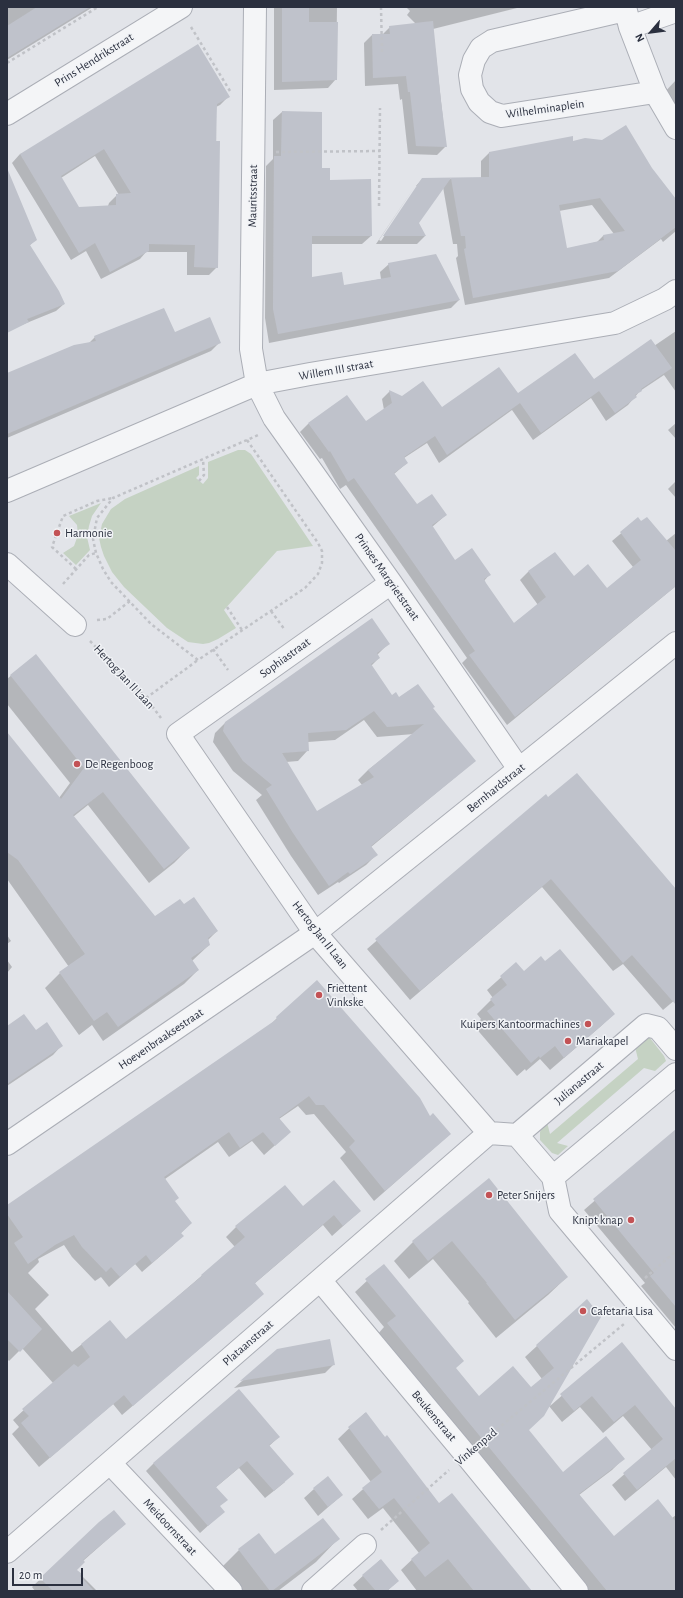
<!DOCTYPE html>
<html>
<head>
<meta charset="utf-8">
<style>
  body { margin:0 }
  #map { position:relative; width:683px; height:1598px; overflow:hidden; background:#e2e4e9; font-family:"Alegreya Sans",sans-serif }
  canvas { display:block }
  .frame { position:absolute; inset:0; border:8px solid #2b303f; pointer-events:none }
  .north { position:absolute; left:631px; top:12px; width:40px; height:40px; -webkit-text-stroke:3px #f1f3f6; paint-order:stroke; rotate:242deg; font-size:11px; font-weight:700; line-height:16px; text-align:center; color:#2b303f }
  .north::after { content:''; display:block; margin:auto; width:14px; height:18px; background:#2b303f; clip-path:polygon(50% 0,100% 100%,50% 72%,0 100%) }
  .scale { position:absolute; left:12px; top:1568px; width:71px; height:18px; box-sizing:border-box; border:2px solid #2b303f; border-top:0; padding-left:5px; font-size:12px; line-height:14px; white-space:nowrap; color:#2b303f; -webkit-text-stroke:3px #f1f3f6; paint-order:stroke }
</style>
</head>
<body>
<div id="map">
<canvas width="683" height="1598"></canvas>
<div class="frame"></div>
<div class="north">N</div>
<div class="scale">20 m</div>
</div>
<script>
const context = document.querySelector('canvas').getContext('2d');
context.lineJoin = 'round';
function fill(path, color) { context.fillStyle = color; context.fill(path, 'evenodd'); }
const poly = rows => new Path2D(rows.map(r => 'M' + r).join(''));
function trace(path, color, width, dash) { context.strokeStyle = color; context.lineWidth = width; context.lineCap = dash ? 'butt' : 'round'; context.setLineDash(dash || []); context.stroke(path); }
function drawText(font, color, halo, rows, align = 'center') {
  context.font = font + ' "Alegreya Sans",sans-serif'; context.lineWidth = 3; context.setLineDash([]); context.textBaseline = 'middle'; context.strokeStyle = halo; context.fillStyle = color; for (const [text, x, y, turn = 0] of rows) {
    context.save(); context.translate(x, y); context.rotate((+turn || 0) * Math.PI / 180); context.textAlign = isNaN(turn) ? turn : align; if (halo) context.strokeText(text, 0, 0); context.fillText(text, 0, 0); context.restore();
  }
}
fill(poly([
  [238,450,245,450,251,454,313,546,277,551,224,610,236,628,218,639,209,643,203,644,188,642,167,628,124,587,112,572,104,556,101,547,99,538,102,524,111,509,125,499,199,466,199,475,196,478,203,484,208,478,208,462],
  [101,503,92,516,89,526,87,537,90,550,76,565,63,553,74,546,78,535,77,525,69,516],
  [650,1038,664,1056,666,1061,655,1071,644,1068,557,1143,568,1146,558,1155,552,1153,540,1140,540,1132,542,1127,547,1122,550,1134,638,1059,635,1047,644,1039]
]), '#c5d2c3');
fill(poly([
  [7,7,93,7,7,60],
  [274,7,337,7,336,79,328,88,274,90],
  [406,7,521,7,433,29,446,146,437,155,408,154,402,99,400,100,398,84,365,86,364,43,372,35,382,35,390,27,416,24,407,15,410,11],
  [676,80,676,127,662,95],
  [229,96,220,105,216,107,217,267,209,275,187,275,187,252,146,252,140,259,101,279,86,251,71,260,12,163,20,154],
  [95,156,119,195,117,195,109,203,108,206,78,208,61,178],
  [282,112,321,112,321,169,329,181,371,236,362,244,311,244,311,278,343,286,381,279,380,272,389,264,459,300,451,308,269,343,265,318,266,166,273,159,273,120],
  [573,142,651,169,676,201,676,231,663,242,661,239,609,278,465,305,456,258,458,256,457,244,453,244,443,187,418,223,425,236,417,244,376,244,415,186,379,240,381,241,418,186,416,186,422,179,481,178,481,161,489,153],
  [592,205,614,234,603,236,597,242,566,249,559,211],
  [7,171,36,239,29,246,64,304,56,311,7,331],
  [676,331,676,392,664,375,640,391,628,405,606,421,591,398,533,440,512,410,439,463,427,443,404,458,407,463,394,474,416,506,446,515,432,527,455,561,490,574,484,581,513,624,538,605,520,580,528,572,555,553,574,577,607,589,633,567,612,541,638,519,666,541,676,533,676,586,507,725,462,663,467,658,346,485,340,489,322,458,320,459,300,432,308,424,347,397,366,423,384,410,382,399,390,391,402,397,441,409,593,380,654,346],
  [175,334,219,343,211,351,7,438,7,374,89,343,95,337],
  [676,423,676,439,668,430],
  [676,481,676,498,668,489],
  [388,644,377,655,379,658,371,666,392,697,432,709,464,770,371,847,376,855,366,865,339,883,338,882,318,895,291,856,256,800,262,795,233,771,213,742,215,733,225,723],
  [364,720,377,737,414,734,368,770,358,780,362,785,316,813,286,762,298,761,308,750,308,742,335,740],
  [35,656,189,848,174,863,149,883,88,805,73,817,154,918,183,905,217,931,208,940,209,945,192,961,198,970,184,984,103,1041,92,1025,79,1035,45,988,60,973,69,967,7,879,7,734,59,798,70,783,7,704,7,679],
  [545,796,676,890,676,999,663,1010,623,964,613,971,542,887,410,1000,367,949],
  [7,935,11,941,7,944],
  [7,960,12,967,7,973],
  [545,963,614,1014,600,1027,550,1070,540,1059,526,1071,525,1069,517,1076,474,1026,481,1019,477,1014,493,998,487,990,516,964,523,972],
  [277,1018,430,1118,450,1134,374,1201,340,1158,346,1152,314,1114,306,1115,298,1106,279,1119,290,1132,264,1155,252,1141,229,1157,218,1142,165,1179,174,1202,191,1223,180,1234,182,1236,172,1246,142,1272,135,1264,109,1287,101,1277,95,1281,72,1257,64,1245,38,1259,39,1262,28,1273,49,1295,35,1309,72,1352,110,1322,126,1341,235,1247,226,1237,236,1227,303,1208,360,1211,332,1236,323,1225,254,1284,262,1294,252,1304,122,1415,113,1404,39,1467,12,1434,19,1427,13,1420,53,1383,22,1348,9,1361,7,1359,7,1206,269,1026],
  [62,1045,53,1055,7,1086,7,1050],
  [676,1130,676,1328,641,1286,645,1283,584,1210],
  [489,1180,567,1277,548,1295,496,1338,468,1303,469,1302,433,1259,409,1279,394,1261,413,1242],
  [384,1265,455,1369,479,1398,531,1388,542,1379,525,1357,587,1300,550,1406,621,1344,676,1410,676,1480,666,1467,625,1501,612,1485,652,1450,623,1416,603,1433,580,1407,562,1422,549,1406,528,1430,563,1473,623,1459,612,1470,579,1495,613,1538,672,1518,676,1515,676,1591,586,1591,377,1335,384,1327,355,1292],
  [278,1350,334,1364,325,1373,234,1388],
  [365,1413,439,1504,531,1591,417,1591,401,1570,419,1553,383,1508,368,1519,352,1499,371,1482,338,1439],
  [279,1437,269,1446,285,1482,265,1498,239,1468,215,1488,219,1507,223,1512,200,1533,146,1471,154,1463],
  [314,1489,342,1495,318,1516,304,1498],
  [99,1523,125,1524,83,1561,76,1570,97,1591,35,1591,32,1587],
  [338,1539,316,1562,278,1591,230,1591,216,1573,239,1550,275,1556],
  [380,1560,398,1581,387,1591,358,1591,353,1585]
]), '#0003');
fill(poly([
  [37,7,90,7,7,58,7,26],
  [282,7,309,7,309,22,338,22,337,80,282,82],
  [433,21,441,101,447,147,416,146,410,92,408,92,406,76,373,78,372,34,390,34,389,26],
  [198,44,230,97,217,104,216,141,220,141,218,268,194,267,195,245,149,244,149,251,110,272,95,243,79,253,20,154],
  [104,149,131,193,116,194,116,205,79,207,61,176],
  [282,111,322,112,322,168,330,168,330,180,371,179,372,236,312,236,312,277,342,272,344,285,391,277,388,263,436,254,460,300,278,334,273,309,274,156,281,156],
  [626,125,652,168,676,199,676,227,618,271,473,298,464,249,466,248,465,236,461,236,451,178,419,223,426,236,383,236,422,178,489,177,489,152,573,136,573,141,585,138,602,140],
  [600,198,625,231,603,235,604,240,567,248,559,205],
  [7,168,37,240,30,245,59,291,65,304,27,319,29,322,7,333],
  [164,308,175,332,210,317,221,343,7,434,7,373,74,345,96,341,94,336],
  [651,339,672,368,641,389,642,391,635,395,637,397,615,413,599,391,541,433,520,403,447,455,435,436,404,457,408,463,394,473,417,504,432,494,447,515,432,525,455,560,472,548,491,575,484,579,486,583,514,623,546,597,528,571,555,552,574,576,588,564,607,588,641,560,620,532,638,517,641,521,647,517,676,551,676,586,515,717,469,655,475,651,354,478,348,482,330,451,329,452,308,423,347,395,366,421,392,403,389,390,402,396,423,381,442,407,499,367,518,393,575,353,594,379],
  [372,618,390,644,377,653,380,658,371,664,392,695,396,692,399,697,418,684,435,707,433,708,476,761,371,846,378,855,350,874,348,872,329,886,293,833,266,789,272,785,243,761,223,731,225,722],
  [374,711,387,727,424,724,368,770,374,777,317,811,282,753,309,751,308,733,346,730],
  [36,654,190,848,164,869,103,792,73,815,155,916,180,899,184,904,194,897,218,931,208,938,210,945,191,958,199,970,118,1027,107,1012,94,1021,59,972,85,954,18,860,7,852,7,732,61,799,84,768,10,675],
  [577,773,676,889,676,1005,632,955,623,963,551,879,420,991,375,939,546,794,548,797],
  [560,949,615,1014,564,1058,555,1046,540,1058,539,1056,531,1063,487,1011,495,1005,490,999,507,985,500,976,516,962,524,971,541,956,545,961],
  [317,980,420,1098,430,1116,433,1113,451,1134,385,1191,349,1147,355,1141,324,1105,316,1105,309,1096,279,1118,291,1132,275,1146,263,1132,240,1148,229,1132,164,1177,179,1198,175,1201,192,1223,181,1233,184,1236,152,1263,146,1255,120,1277,111,1267,106,1272,82,1247,74,1235,55,1245,28,1264,14,1243,23,1237,7,1214,7,1205,277,1019,276,1017],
  [24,1014,36,1030,47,1022,63,1046,7,1084,7,1026],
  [676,1129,676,1307,650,1276,654,1273,593,1199],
  [489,1178,568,1277,515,1320,486,1283,487,1283,452,1241,428,1261,412,1241],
  [334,1180,361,1211,343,1226,334,1215,255,1283,264,1294,133,1406,124,1395,50,1458,21,1423,29,1416,22,1409,74,1364,78,1367,90,1357,81,1344,110,1320,126,1339,202,1276,201,1275,245,1237,235,1226,285,1185,303,1206],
  [384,1264,464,1361,456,1368,479,1396,513,1366,531,1387,554,1368,536,1345,587,1299,601,1317,544,1416,529,1430,563,1472,606,1436,625,1459,579,1494,614,1536,658,1499,676,1522,676,1591,607,1591,387,1323,396,1316,365,1279],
  [7,1291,42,1329,20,1352,7,1339],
  [330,1339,335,1365,240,1381,277,1349],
  [622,1342,676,1409,676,1458,637,1490,623,1473,663,1439,635,1405,614,1422,592,1396,574,1411,560,1394],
  [239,1389,280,1437,269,1445,294,1474,274,1491,247,1461,216,1487,228,1500,220,1506,225,1512,208,1526,153,1463],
  [366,1412,385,1437,387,1435,439,1503,452,1493,532,1591,474,1591,448,1559,425,1577,411,1559,430,1543,394,1498,379,1509,362,1488,382,1472,348,1427],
  [328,1476,343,1495,328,1507,313,1488],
  [114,1510,126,1524,83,1560,85,1562,77,1570,82,1574,80,1576,94,1591,53,1591,40,1578,99,1522],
  [323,1518,340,1539,272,1591,270,1591,238,1549,259,1533,275,1554],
  [381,1559,399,1581,387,1591,376,1591,362,1575]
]), '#bfc2cb');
const minor = poly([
  [255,7,251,349,257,384,274,418,391,583,519,769],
  [625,7,630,27,655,92,676,128],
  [625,10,492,41,481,48,474,60,470,75,472,89,479,102,490,112,502,116,655,92],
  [630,27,676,11],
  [7,114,181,7],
  [7,491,257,384,310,374,615,323,665,299,676,291],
  [7,564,75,625],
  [391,583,178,734,315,933,489,1133,517,1135,553,1177,560,1211,676,1349],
  [517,1135,646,1025,658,1028,676,1049],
  [7,1144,315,933,676,643],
  [553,1177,676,1074],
  [320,1280,466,1455,577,1591],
  [110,1463,231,1591],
  [7,1552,489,1133],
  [313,1591,365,1545]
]);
trace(minor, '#abaeb6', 24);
trace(poly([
  [381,7,382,52],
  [191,27,230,91],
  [7,63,98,7],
  [276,152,380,151],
  [379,206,380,108],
  [247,440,318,543,322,551,322,563,318,574,305,588,198,660,151,624,111,582,103,569,96,553,93,539,97,518,113,498,247,440,258,435],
  [199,481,204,475,203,459],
  [76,569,52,547,63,516,97,501,113,498],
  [63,584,89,555,96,553],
  [227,607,242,630],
  [271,611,285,630],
  [97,620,107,619,130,601],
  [90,641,146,698,161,718],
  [213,649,228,670],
  [146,698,198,660],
  [645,1278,676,1251],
  [483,1441,624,1324],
  [381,1530,449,1470]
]), '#c0c2c7', 2.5, [3, 3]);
trace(minor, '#f4f5f7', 22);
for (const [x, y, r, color] of [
  [57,533,4,"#c35255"],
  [77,764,4,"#c35255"],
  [319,995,4,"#c35255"],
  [588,1024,4,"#c35255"],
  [568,1041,4,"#c35255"],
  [489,1195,4,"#c35255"],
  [631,1220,4,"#c35255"],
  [583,1311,4,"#c35255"]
]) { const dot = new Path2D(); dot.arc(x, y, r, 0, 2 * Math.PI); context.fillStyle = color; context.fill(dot); trace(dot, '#f1f3f6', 1.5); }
drawText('12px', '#2b303f', '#f1f3f6', [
  ["Prins Hendrikstraat",94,60,-32],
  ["Wilhelminaplein",545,109,-8],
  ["Mauritsstraat",253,196,-89],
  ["Willem III straat",336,370,-10],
  ["Prinses Margrietstraat",387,577,55],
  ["Sophiastraat",285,658,-36],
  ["Hertog Jan II Laan",124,677,47],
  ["Bernhardstraat",496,788,-39],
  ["Hertog Jan II Laan",320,935,52],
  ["Hoevenbraaksestraat",161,1039,-34],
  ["Julianastraat",579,1083,-40],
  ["Plataanstraat",248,1343,-41],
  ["Beukenstraat",434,1416,50],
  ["Vinkenpad",476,1447,-40],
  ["Meidoornstraat",170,1527,47]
]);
drawText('12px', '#2b303f', '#f1f3f6', [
  ["Harmonie",65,533],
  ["De Regenboog",85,764],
  ["Friettent",327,988],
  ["Vinkske",327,1002],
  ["Kuipers Kantoormachines",580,1024,"right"],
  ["Mariakapel",576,1041],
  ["Peter Snijers",497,1195],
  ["Knipt knap",623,1220,"right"],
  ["Cafetaria Lisa",591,1311]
], 'left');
</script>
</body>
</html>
